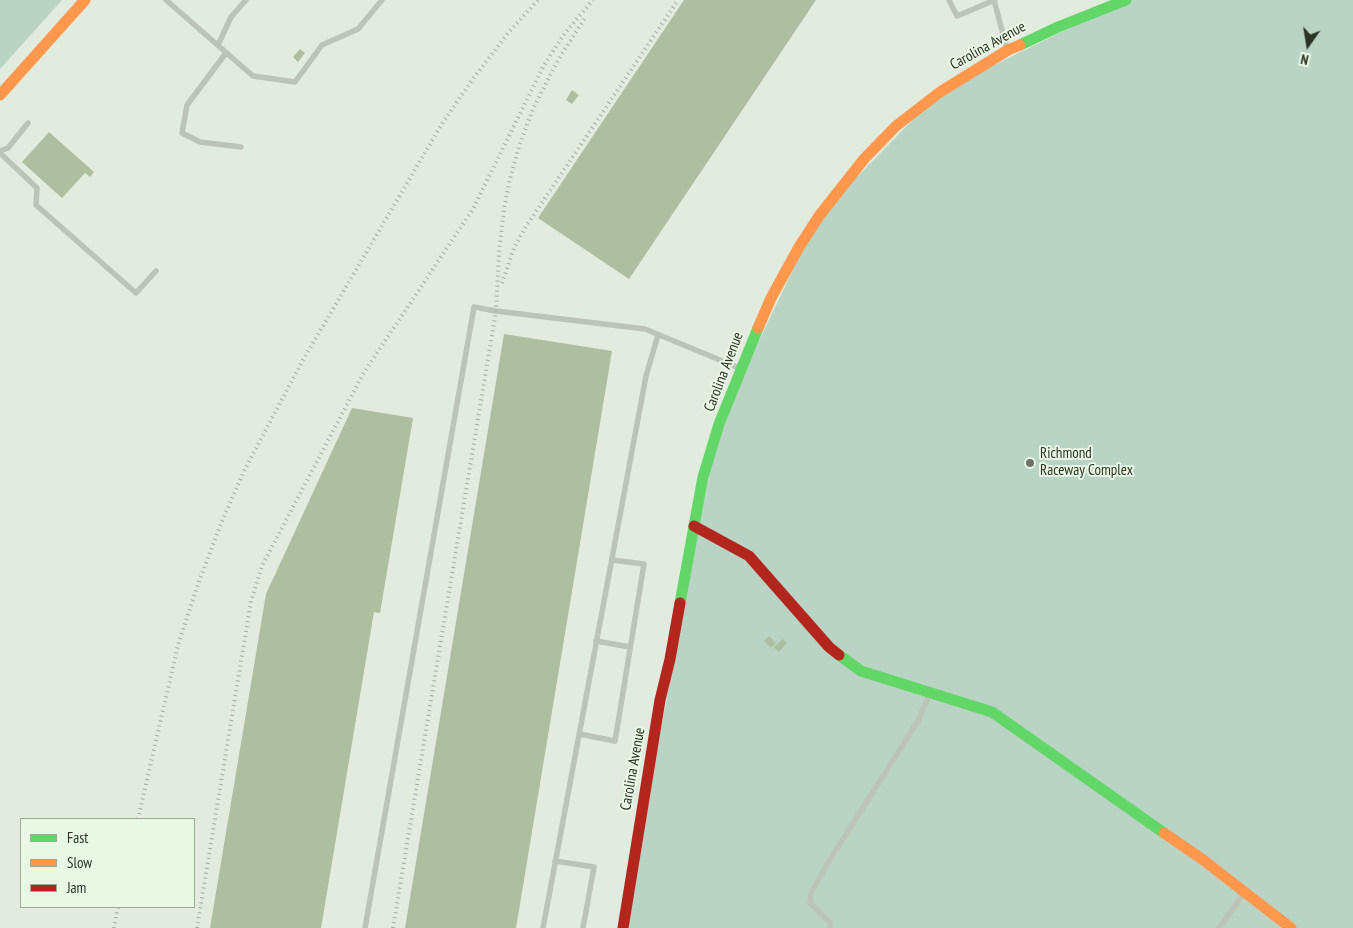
<!DOCTYPE html>
<html>
<head>
<meta charset="utf-8">
<style>
  body { margin:0 }
  #map { position:relative; width:1353px; height:928px; overflow:hidden; background:#e1ebde; font-family:"PT Sans Narrow",sans-serif }
  canvas { display:block }
  .legend { position:absolute; left:20px; top:818px; width:175px; height:90px; box-sizing:border-box; background:#e9f8e5; border:1px solid #9daa99; margin:0; padding:6px 9px; list-style:none; font-size:15px; color:#2c3426 }
  .legend li { display:flex; align-items:center; gap:10px; height:25px }
  .legend b { width:25px; border:1px solid #9daa99 }
  .north { position:absolute; left:1283px; top:20px; width:50px; height:50px; -webkit-text-stroke:4px #e9f8e5; paint-order:stroke; rotate:193deg; font-size:14px; font-weight:700; line-height:20px; text-align:center; color:#2c3426 }
  .north::after { content:''; display:block; margin:auto; width:18px; height:22px; background:#2c3426; clip-path:polygon(50% 0,100% 100%,50% 72%,0 100%) }
</style>
</head>
<body>
<div id="map">
<canvas width="1353" height="928"></canvas>
<ul class="legend">
<li><b style="height:6px;background:#63d668"></b>Fast</li>
<li><b style="height:6px;background:#ff974d"></b>Slow</li>
<li><b style="height:6px;background:#b3261e"></b>Jam</li>
</ul>
<div class="north">N</div>
</div>
<script>
const context = document.querySelector('canvas').getContext('2d');
context.lineJoin = 'round';
function fill(path, color) { context.fillStyle = color; context.fill(path, 'evenodd'); }
const poly = rows => new Path2D(rows.map(r => 'M' + r).join(''));
function trace(path, color, width, dash) { context.strokeStyle = color; context.lineWidth = width; context.lineCap = dash ? 'butt' : 'round'; context.setLineDash(dash || []); context.stroke(path); }
function drawText(font, color, halo, rows, align = 'center') {
  context.font = font + ' "PT Sans Narrow",sans-serif'; context.lineWidth = 4; context.setLineDash([]); context.textBaseline = 'middle'; context.strokeStyle = halo; context.fillStyle = color; for (const [text, x, y, turn = 0] of rows) {
    context.save(); context.translate(x, y); context.rotate((+turn || 0) * Math.PI / 180); context.textAlign = isNaN(turn) ? turn : align; if (halo) context.strokeText(text, 0, 0); context.fillText(text, 0, 0); context.restore();
  }
}
fill(poly([
  [0,0,62,0,0,69],
  [1126,0,1353,0,1353,928,623,928,719,424,819,216,940,92]
]), '#b9d3c4');
fill(poly([
  [684,0,816,0,629,279,538,218],
  [300,49,305,53,298,62,293,57],
  [572,90,579,95,572,104,566,100],
  [49,132,94,172,90,177,85,173,62,198,22,162],
  [504,334,612,351,516,928,405,928],
  [352,408,413,418,380,613,374,612,321,928,210,928,266,594],
  [769,636,776,643,771,648,764,641],
  [783,639,787,643,779,652,774,647]
]), '#aebea0');
trace(poly([
  [166,0,253,76,295,82,322,45,358,29,382,0],
  [949,0,957,16,995,0],
  [994,0,1007,49],
  [218,45,231,17,246,0],
  [226,53,187,105,182,133,200,142,241,147],
  [0,151,8,148,28,123],
  [0,153,37,188,36,205,136,293,156,271],
  [596,641,630,647],
  [579,734,615,741,644,564,612,560],
  [555,861,594,867,583,928],
  [365,928,474,307,496,311,645,329,739,368],
  [543,928,646,376,658,335],
  [830,928,830,922,810,903,811,893,829,861,918,721,929,695],
  [1219,928,1244,893]
]), '#bbc4b7', 5.5);
trace(poly([
  [1020,45,1058,27,1126,0],
  [680,603,703,477,719,424,758,328],
  [839,655,861,671,992,712,1164,833]
]), '#63d668', 11);
trace(poly([
  [0,95,85,0],
  [758,328,771,298,799,247,819,216,864,159,896,126,940,92,1008,50,1020,45],
  [1164,833,1202,859,1291,928]
]), '#ff974d', 11);
trace(poly([
  [694,526,749,556,829,647,839,655],
  [623,928,660,700,670,659,680,603]
]), '#b3261e', 11);
trace(poly([
  [502,283,514,248,525,228,678,0],
  [138,819,178,645,197,587,220,526,244,471,303,360,443,122,475,76,509,32,538,0],
  [114,928,118,907],
  [197,928,251,601,262,566,363,374,473,209,544,65,565,33,593,0],
  [393,928,496,311,499,252,504,209,510,179,520,143,533,109,558,60,585,18]
]), '#a5aba2', 4, [1, 4]);
for (const [x, y, r, color] of [
  [1030,463,5,"#6b7466"]
]) { const dot = new Path2D(); dot.arc(x, y, r, 0, 2 * Math.PI); context.fillStyle = color; context.fill(dot); trace(dot, '#e9f8e5', 2); }
drawText('15px', '#2c3426', '#e9f8e5', [
  ["Carolina Avenue",988,46,-29],
  ["Carolina Avenue",724,372,-69],
  ["Carolina Avenue",633,769,-80]
]);
drawText('15px', '#2c3426', '#e9f8e5', [
  ["Richmond",1040,454],
  ["Raceway Complex",1040,471]
], 'left');
</script>
</body>
</html>
